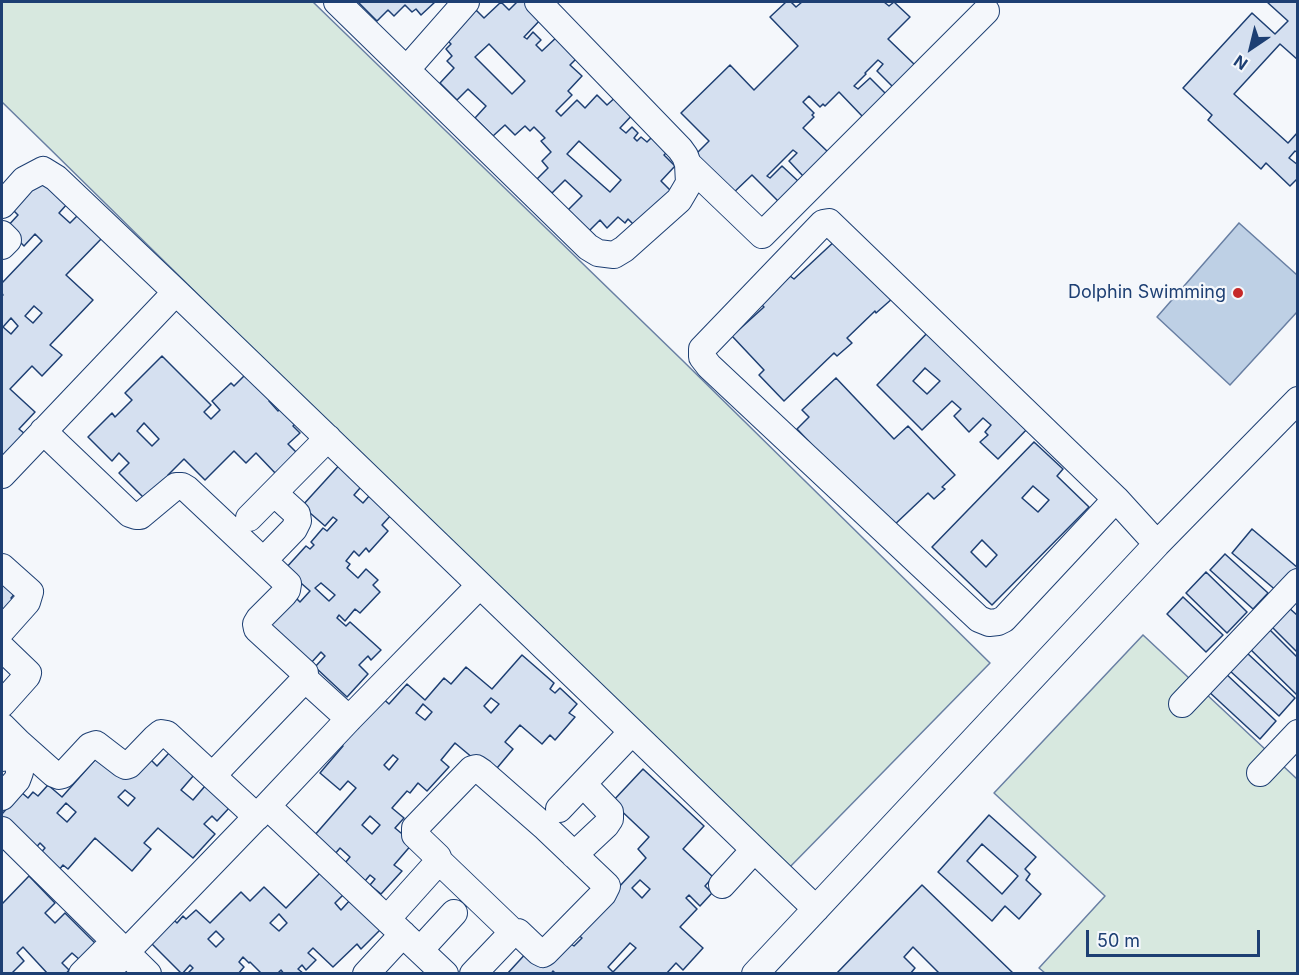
<!DOCTYPE html>
<html>
<head>
<meta charset="utf-8">
<style>
  body { margin:0 }
  #map { position:relative; width:1299px; height:975px; overflow:hidden; background:#f4f7fb; font-family:Inter,sans-serif }
  canvas { display:block }
  .frame { position:absolute; inset:0; border:3px solid #1d3f73; pointer-events:none }
  .north { position:absolute; left:1221px; top:18px; width:60px; height:60px; -webkit-text-stroke:4px #f4f7fb; paint-order:stroke; rotate:215deg; font-size:16px; font-weight:700; line-height:24px; text-align:center; color:#1d3f73 }
  .north::after { content:''; display:block; margin:auto; width:21px; height:27px; background:#1d3f73; clip-path:polygon(50% 0,100% 100%,50% 72%,0 100%) }
  .scale { position:absolute; left:1086px; top:930px; width:174px; height:27px; box-sizing:border-box; border:3px solid #1d3f73; border-top:0; padding-left:8px; font-size:18px; line-height:21px; white-space:nowrap; color:#1d3f73; -webkit-text-stroke:4px #f4f7fb; paint-order:stroke }
</style>
</head>
<body>
<div id="map">
<canvas width="1299" height="975"></canvas>
<div class="frame"></div>
<div class="north">N</div>
<div class="scale">50 m</div>
</div>
<script>
const context = document.querySelector('canvas').getContext('2d');
context.lineJoin = 'round';
function fill(path, color) { context.fillStyle = color; context.fill(path, 'evenodd'); }
const poly = rows => new Path2D(rows.map(r => 'M' + r).join(''));
function trace(path, color, width, dash) { context.strokeStyle = color; context.lineWidth = width; context.lineCap = dash ? 'butt' : 'round'; context.setLineDash(dash || []); context.stroke(path); }
function drawText(font, color, halo, rows, align = 'center') {
  context.font = font + ' Inter,sans-serif'; context.lineWidth = 4.5; context.setLineDash([]); context.textBaseline = 'middle'; context.strokeStyle = halo; context.fillStyle = color; for (const [text, x, y, turn = 0] of rows) {
    context.save(); context.translate(x, y); context.rotate((+turn || 0) * Math.PI / 180); context.textAlign = isNaN(turn) ? turn : align; if (halo) context.strokeText(text, 0, 0); context.fillText(text, 0, 0); context.restore();
  }
}
const green = poly([
  [2,2,313,2,681,359,990,663,785,872,46,145,2,102,2,2],
  [1143,635,1297,779,1297,973,1045,973,1039,968,1105,896,994,793,1143,635]
]);
fill(green, '#d7e8df');
trace(green, '#687fa3', 1.5);
const water = poly([
  [1239,223,1297,275,1297,312,1230,385,1157,317,1239,223]
]);
fill(water, '#bed0e5');
trace(water, '#687fa3', 1.5);
const building = poly([
  [358,2,435,2,421,15,416,9,412,12,405,5,394,16,388,10,377,21,358,2],
  [501,2,509,10,517,2,525,2,542,18,524,37,527,39,533,32,541,40,536,45,542,51,559,35,579,56,570,65,582,76,568,91,572,95,556,111,561,116,577,100,585,108,597,95,607,105,619,94,636,111,620,128,626,133,632,127,638,133,634,138,637,141,641,137,647,142,657,132,672,147,664,155,675,166,661,181,671,191,636,227,628,219,625,223,618,217,607,228,600,220,589,231,568,210,582,196,565,180,552,193,537,179,548,168,542,161,551,152,541,141,545,138,534,127,530,131,525,126,515,135,505,125,493,136,475,118,486,106,468,89,457,100,440,83,454,68,447,61,452,56,446,49,451,44,447,40,476,10,484,18,501,2],
  [489,44,525,81,512,94,475,57,489,44],
  [579,141,621,180,610,192,567,154,579,141],
  [786,2,791,2,796,7,802,2,884,2,889,6,894,2,910,17,888,39,915,65,893,87,877,71,883,64,878,60,865,73,866,74,854,86,858,89,870,78,886,94,863,117,839,92,825,106,823,104,820,107,809,96,803,102,814,113,812,115,814,117,803,128,828,152,803,176,789,161,797,153,793,150,767,176,770,178,782,166,798,181,778,201,752,175,729,197,691,159,709,141,681,113,730,65,754,90,798,46,770,17,786,2],
  [1267,2,1298,2,1298,60,1280,44,1234,94,1288,143,1298,132,1298,153,1295,151,1289,158,1298,165,1298,178,1290,186,1266,163,1261,169,1208,120,1212,115,1183,88,1252,13,1275,34,1288,21,1267,2],
  [42,179,68,203,59,213,70,223,79,214,103,237,66,275,93,300,50,345,62,355,42,376,32,366,10,389,35,412,19,429,31,439,2,457,2,296,3,295,2,293,2,283,42,241,35,234,24,246,6,228,18,215,13,210,42,179],
  [34,306,42,313,33,323,25,316,34,306],
  [11,318,18,326,11,334,3,327,11,318],
  [837,239,893,298,876,313,875,311,847,338,852,343,837,356,834,353,784,401,759,375,764,370,732,336,764,307,761,304,790,276,794,279,837,239],
  [932,328,1031,425,998,459,980,442,988,435,985,432,991,425,983,418,969,432,954,416,961,409,952,401,922,430,877,385,932,328],
  [925,368,940,381,927,394,913,381,925,368],
  [162,356,211,405,204,412,211,419,220,410,212,401,231,383,234,386,251,369,276,394,269,401,278,411,285,403,301,418,293,426,300,433,288,444,298,454,277,475,256,453,246,463,234,451,205,480,184,459,168,475,174,482,145,499,119,473,129,463,119,453,112,461,88,437,112,413,115,417,132,400,125,393,162,356],
  [144,423,159,439,152,446,137,431,144,423],
  [836,378,894,439,908,426,955,475,942,487,945,489,934,499,928,493,891,528,797,429,809,417,802,410,836,378],
  [1034,442,1063,469,1057,476,1089,507,992,605,932,547,1034,442],
  [1033,486,1049,500,1038,512,1022,498,1033,486],
  [982,540,997,555,986,567,971,552,982,540],
  [344,460,366,481,354,495,363,503,370,495,392,514,382,525,388,531,369,552,366,548,359,556,354,551,346,561,350,564,347,568,358,578,366,569,378,580,373,585,380,592,360,613,355,609,345,621,339,615,337,618,346,626,350,622,381,650,371,660,368,656,359,665,368,674,347,697,315,667,325,656,321,652,311,663,269,625,295,597,300,602,310,591,285,569,306,546,310,549,314,545,311,542,323,528,327,531,337,520,333,517,325,526,302,506,344,460],
  [321,583,335,595,329,601,315,588,321,583],
  [1252,529,1298,568,1278,592,1232,553,1252,529],
  [1225,554,1268,593,1253,609,1210,570,1225,554],
  [1206,572,1247,612,1227,633,1186,593,1206,572],
  [2,576,18,590,11,598,19,606,2,623,2,576],
  [1183,597,1223,635,1206,652,1167,614,1183,597],
  [1288,607,1298,616,1298,653,1270,625,1288,607],
  [1267,627,1298,658,1298,696,1247,646,1267,627],
  [1246,652,1295,698,1279,716,1229,670,1246,652],
  [522,655,554,683,550,689,555,693,560,688,577,704,569,713,575,717,555,740,550,735,542,744,520,725,505,742,513,749,492,774,455,743,441,760,449,767,427,791,418,783,410,793,407,791,392,808,404,818,395,828,413,843,394,865,402,871,381,894,370,885,375,879,370,875,365,881,345,863,350,857,340,848,335,854,314,836,356,788,348,781,340,790,320,773,343,746,338,741,379,695,389,704,407,684,425,700,444,678,451,684,466,667,492,689,522,655],
  [491,698,499,704,491,713,484,706,491,698],
  [423,704,432,712,425,720,416,713,423,704],
  [393,755,398,759,389,770,384,765,393,755],
  [370,816,380,825,372,834,362,825,370,816],
  [1224,672,1276,721,1260,739,1207,690,1224,672],
  [102,752,149,758,157,766,169,753,194,775,181,790,193,800,205,786,230,807,217,821,212,816,204,824,215,834,193,858,158,828,144,843,151,849,132,871,95,838,68,869,63,865,55,875,36,858,45,848,40,843,32,852,2,825,2,814,21,792,28,798,33,792,38,796,48,785,62,797,102,752],
  [125,790,135,798,128,806,118,797,125,790],
  [66,803,76,812,67,822,57,813,66,803],
  [643,769,704,826,683,849,713,877,705,886,712,893,700,906,689,895,686,898,697,909,680,927,703,948,683,970,676,963,666,974,556,974,553,971,551,974,507,974,529,950,568,942,574,946,582,938,576,933,646,858,638,849,649,837,612,802,643,769],
  [640,880,650,889,642,898,632,888,640,880],
  [630,943,636,948,613,972,608,967,630,943],
  [989,815,1036,857,1025,869,1030,874,1026,880,1041,894,1019,919,1005,906,992,921,938,872,989,815],
  [982,844,1018,876,1002,894,967,861,982,844],
  [322,871,345,893,335,903,341,910,351,899,381,929,361,949,357,944,333,967,313,948,308,953,316,960,306,970,302,965,298,969,304,974,284,974,281,970,277,974,262,974,250,962,249,963,243,957,239,962,244,967,238,974,187,974,193,968,190,965,182,974,150,942,173,919,177,923,183,916,186,919,196,910,210,923,241,892,250,901,264,887,286,908,322,871],
  [279,914,287,923,279,931,270,923,279,914],
  [216,931,224,939,216,947,208,939,216,931],
  [29,876,55,903,45,913,55,923,65,913,96,944,80,960,72,953,62,963,69,970,66,974,48,974,23,947,17,953,24,961,11,974,2,974,2,904,29,876],
  [922,885,1014,974,940,974,913,947,904,957,915,968,910,974,836,974,922,885]
]);
fill(building, '#d5e0f0');
trace(building, '#1d3f73', 1.5);
const minor = poly([
  [337,2,588,247,598,253,614,255,624,249,679,200,689,183,688,164,685,156,680,149,538,2],
  [407,69,466,2],
  [688,164,762,235,986,11],
  [2,205,24,180,43,170,56,178,176,292,816,909],
  [2,234,8,240,2,246],
  [43,431,130,514,136,516,140,516,176,486,182,486,187,489,288,584,287,590,284,594,259,619,256,624,257,629,305,673,305,679,213,775],
  [2,475,176,292],
  [1116,499,1004,619,998,622,989,623,979,619,709,366,702,357,702,349,823,223,829,222,1116,499,1157,544],
  [249,518,328,438],
  [264,560,294,529,298,521,297,514,274,493],
  [2,567,30,592,27,602,2,630],
  [2,648,28,673,27,676,2,704],
  [305,679,349,719],
  [1182,704,1298,582],
  [2,726,18,742,54,774,59,776,63,775,90,746,96,744,122,764,126,766,129,765,155,738,161,733,167,734,257,817],
  [2,758,7,756,16,761,20,772,17,780,2,797],
  [1260,773,1298,733],
  [267,806,445,974],
  [559,809,632,732],
  [2,830,148,974],
  [574,855,606,825,610,819,610,812,583,784],
  [439,861,513,932],
  [722,885,754,850],
  [387,919,439,861,438,857,415,835,415,828,472,769,476,768,482,772,546,828,607,886,603,894,546,952,543,954,539,952,518,932,513,932,473,974],
  [420,950,454,913],
  [82,974,112,944],
  [105,974,267,806,349,719,480,585],
  [366,974,403,934],
  [755,974,1157,544,1298,400]
]);
trace(minor, '#1d3f73', 28);
trace(minor, '#f4f7fb', 26);
for (const [x, y, r, color] of [
  [1238,293,6,"#c62828"]
]) { const dot = new Path2D(); dot.arc(x, y, r, 0, 2 * Math.PI); context.fillStyle = color; context.fill(dot); trace(dot, '#f4f7fb', 2); }
drawText('18px', '#1d3f73', '#f4f7fb', [
  ["Dolphin Swimming",1226,293]
], 'right');
</script>
</body>
</html>
